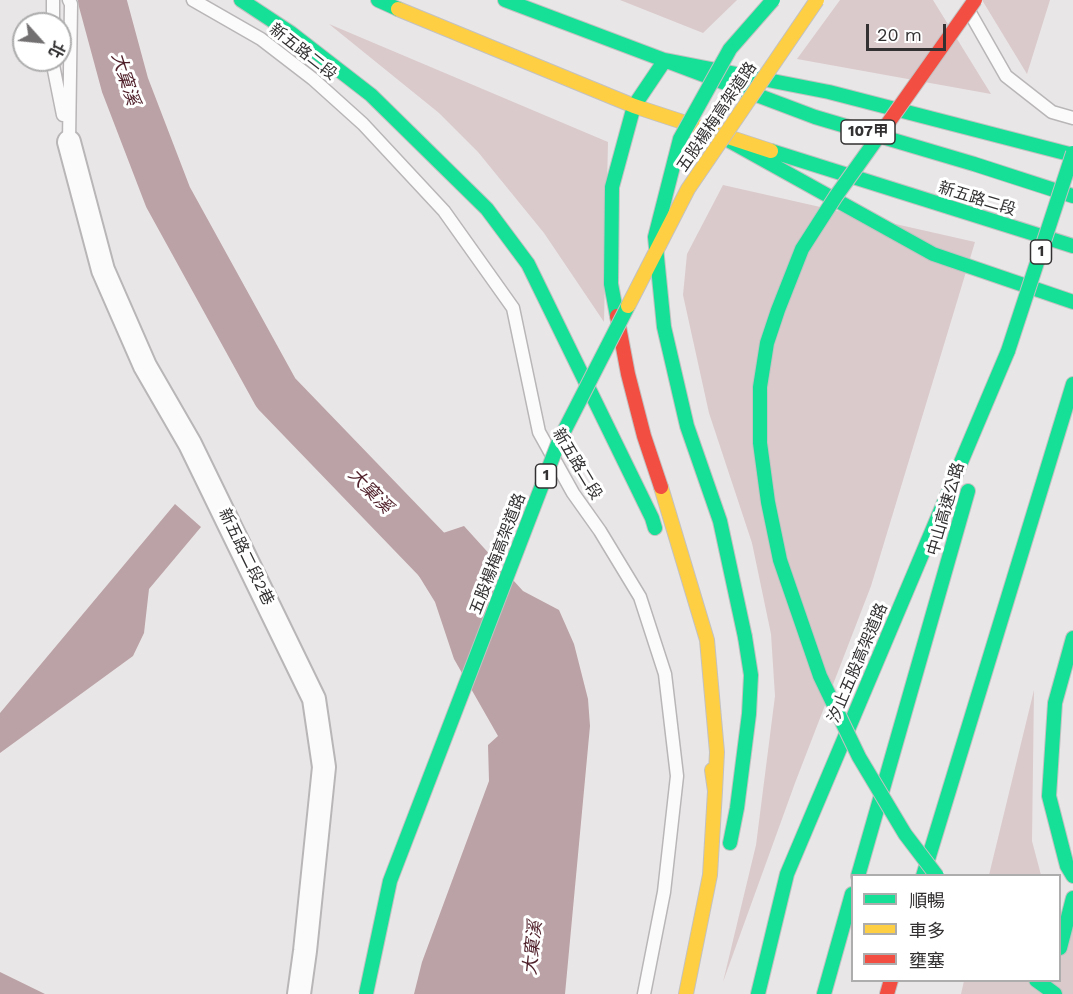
<!DOCTYPE html>
<html>
<head>
<meta charset="utf-8">
<style>
  body { margin:0 }
  #map { position:relative; width:1073px; height:994px; overflow:hidden; background:#e9e6e7; font-family:"Work Sans","Noto Sans TC",sans-serif }
  canvas { display:block }
  .legend { position:absolute; left:851px; top:874px; width:210px; height:108px; box-sizing:border-box; background:#fff; border:2px solid #adadad; margin:0; padding:8px 10px; list-style:none; font-size:18px; color:#333131 }
  .legend li { display:flex; align-items:center; gap:12px; height:30px }
  .legend b { width:30px; border:2px solid #adadad }
  .north { position:absolute; left:12px; top:12px; width:60px; height:60px; box-sizing:border-box; background:#fff; border:2px solid #adadad; border-radius:50%; rotate:117deg; font-size:16px; font-weight:700; line-height:24px; text-align:center; color:#333131 }
  .north::after { content:''; display:block; margin:auto; width:21px; height:27px; background:#737071; clip-path:polygon(50% 0,100% 100%,50% 72%,0 100%) }
  .scale { position:absolute; left:866px; top:24px; width:80px; height:27px; box-sizing:border-box; border:3px solid #333131; border-top:0; padding-left:8px; font-size:18px; line-height:21px; white-space:nowrap; color:#333131; -webkit-text-stroke:4px #fff; paint-order:stroke }
</style>
</head>
<body>
<div id="map">
<canvas width="1073" height="994"></canvas>
<ul class="legend">
<li><b style="height:8px;background:#16e098"></b>順暢</li>
<li><b style="height:8px;background:#ffcf43"></b>車多</li>
<li><b style="height:8px;background:#f24e42"></b>壅塞</li>
</ul>
<div class="north">北</div>
<div class="scale">20 m</div>
</div>
<script>
const context = document.querySelector('canvas').getContext('2d');
context.lineJoin = 'round';
function fill(path, color) { context.fillStyle = color; context.fill(path, 'evenodd'); }
const poly = rows => new Path2D(rows.map(r => 'M' + r).join(''));
function trace(path, color, width, dash) { context.strokeStyle = color; context.lineWidth = width; context.lineCap = dash ? 'butt' : 'round'; context.setLineDash(dash || []); context.stroke(path); }
function drawText(font, color, halo, rows, align = 'center') {
  context.font = font + ' "Work Sans","Noto Sans TC",sans-serif'; context.lineWidth = 6; context.setLineDash([]); context.textBaseline = 'middle'; context.strokeStyle = halo; context.fillStyle = color; for (const [text, x, y, turn = 0] of rows) {
    context.save(); context.translate(x, y); context.rotate((+turn || 0) * Math.PI / 180); context.textAlign = isNaN(turn) ? turn : align; if (halo) context.strokeText(text, 0, 0); context.fillText(text, 0, 0); context.restore();
  }
}
fill(poly([
  [620,0,737,0,703,33],
  [840,0,933,0,991,94,797,59],
  [982,0,1050,0,1027,74],
  [329,24,608,142,604,322,544,233,478,152,439,113],
  [723,185,975,242,871,586,795,783,723,982,756,845,775,696,771,634,752,543,709,413,683,295,687,254],
  [1034,690,1032,841,1041,875,989,875],
  [1060,910,1073,928,1073,994,961,994,964,981,1060,980]
]), '#dacacc');
fill(poly([
  [175,504,201,527,149,589,144,633,133,656,0,753,0,713],
  [464,526,523,591,559,610,574,644,588,699,590,726,565,994,414,994,422,962,489,781,488,745,498,736,454,659,435,602,414,568,419,541],
  [0,972,45,994,0,994]
]), '#bba2a6');
trace(poly([
  [102,0,125,85,168,197,276,393,464,588]
]), '#bba2a6', 48);
const lane = poly([
  [193,0,261,39,313,79,363,124,444,211,513,308,539,432,573,493,600,531,640,597,665,674,677,776,664,892,644,994],
  [969,11,1006,76,1052,112,1073,118],
  [53,24,53,0],
  [52,60,63,115],
  [69,142,71,4,69,0]
]);
const street = poly([
  [69,142,103,270,145,366,190,444,314,699,324,767,305,951,299,994]
]);
const fast = poly([
  [241,0,291,33,371,95,487,209,528,264,652,518,655,528],
  [378,0,398,9],
  [505,0,815,117,974,164,1073,196],
  [717,134,933,254,1073,302],
  [771,151,1073,246],
  [617,316,611,284,612,187,634,106,665,60,829,92,1073,155],
  [1073,638,1055,703,1049,796,1067,866,1073,876],
  [730,843,737,808,749,714,751,675,745,637],
  [858,876,968,491],
  [923,876,1073,384],
  [1060,948,1073,898],
  [1036,980,1055,994],
  [758,994,787,874,1008,351],
  [824,994,852,894]
]);
const slow = poly([
  [398,9,634,106,771,151],
  [661,487,707,640,717,752,715,791],
  [686,994,710,875,715,791,712,770]
]);
const jam = poly([
  [617,316,628,374,644,436,661,487],
  [887,994,891,980]
]);
trace(lane, '#b9b6b7', 15);
trace(street, '#b9b6b7', 26);
trace(fast, '#c3c1c1', 16);
trace(slow, '#c3c1c1', 16);
trace(jam, '#c3c1c1', 16);
trace(lane, '#fcfbfb', 12);
trace(street, '#fcfbfb', 22);
trace(fast, '#16e098', 14);
trace(slow, '#ffcf43', 14);
trace(jam, '#f24e42', 14);
const fastBridge = poly([
  [881,133,836,196,802,249,778,310,767,343,760,387,760,443,768,502,780,560,820,676,859,757,905,834,937,876],
  [1008,351,1073,153],
  [745,637,720,521,687,426,664,327,655,237,680,139,730,49,773,0],
  [366,994,390,881,559,441,628,306]
]);
const slowBridge = poly([
  [628,306,688,189,817,0]
]);
const jamBridge = poly([
  [881,133,975,0]
]);
trace(fastBridge, '#c3c1c1', 16, []);
trace(slowBridge, '#c3c1c1', 16, []);
trace(jamBridge, '#c3c1c1', 16, []);
trace(fastBridge, '#16e098', 14);
trace(slowBridge, '#ffcf43', 14);
trace(jamBridge, '#f24e42', 14);
for (const [x, y, w] of [
  [868,132,54],
  [1041,252,21],
  [546,476,21]
]) { const box = new Path2D(); box.roundRect(x - w / 2, y - 12, w, 24, 4.5); context.fillStyle = '#fff'; context.fill(box); trace(box, '#333131', 1.5); }
drawText('bold 15px', '#333131', null, [
  ["107甲",868,132],
  ["1",1041,252],
  ["1",546,476]
]);
drawText('16px', '#333131', '#fff', [
  ["新五路二段",303,52,38],
  ["五股楊梅高架道路",717,117,-56],
  ["新五路二段",977,199,17],
  ["新五路二段",577,464,59],
  ["中山高速公路",946,509,-74],
  ["五股楊梅高架道路",498,554,-69],
  ["新五路二段2巷",246,557,64],
  ["汐止五股高架道路",858,663,-67]
]);
drawText('italic 18px', '#4f1f29', '#fff', [
  ["大窠溪",125,79,72],
  ["大窠溪",370,491,46],
  ["大窠溪",533,948,-84]
]);
</script>
</body>
</html>
